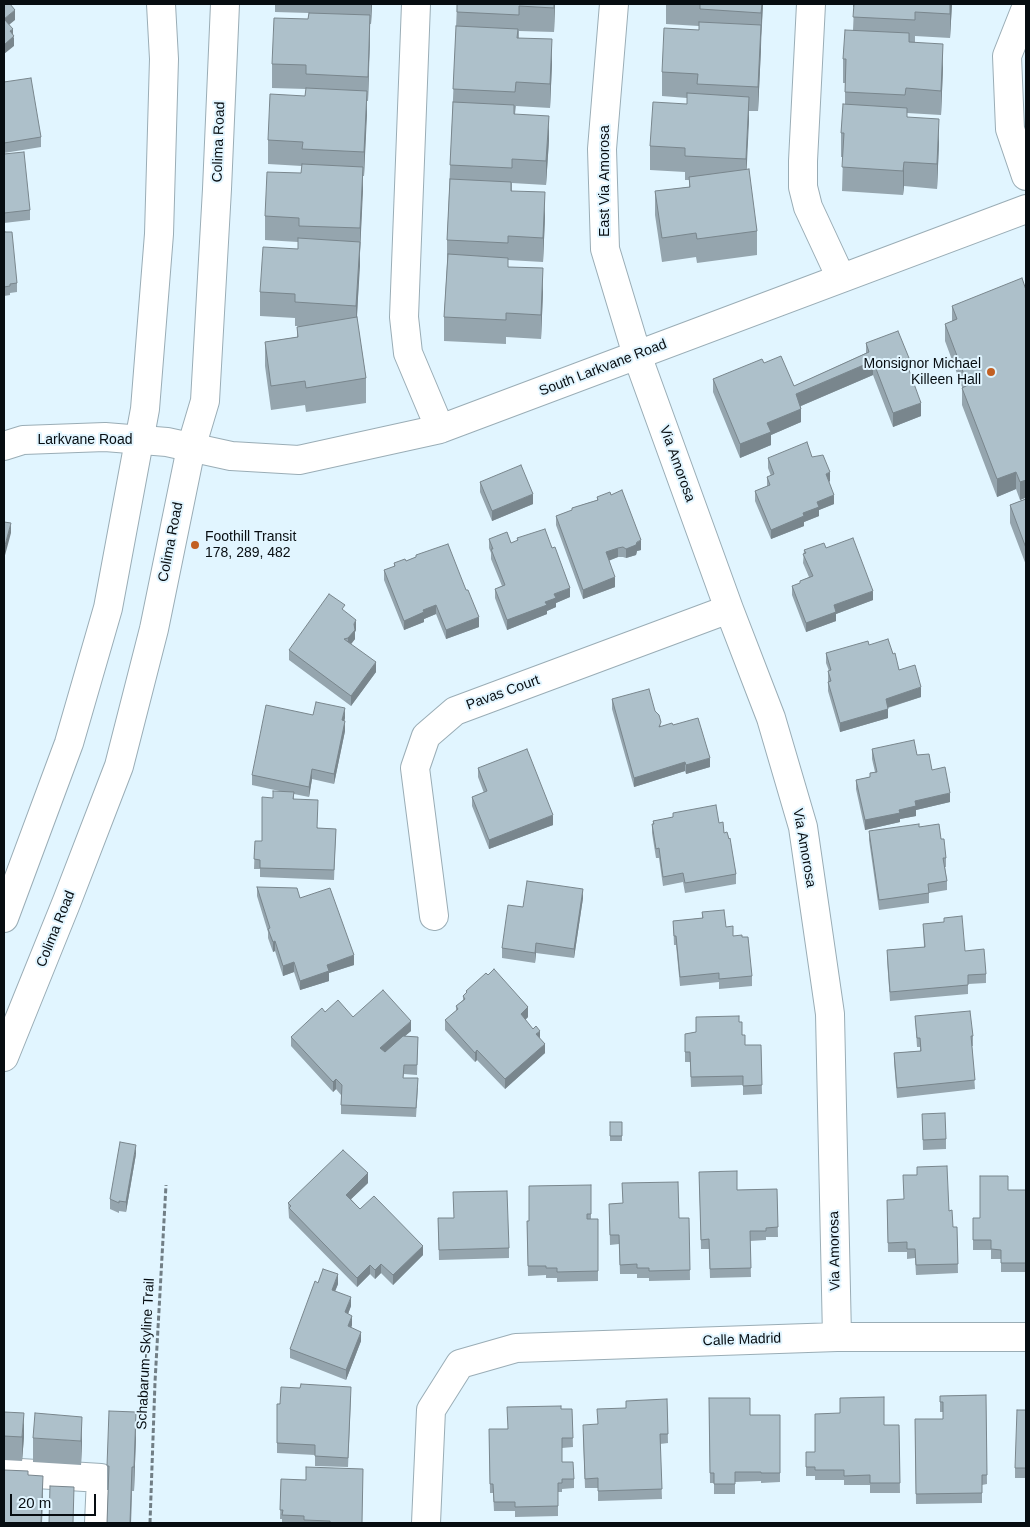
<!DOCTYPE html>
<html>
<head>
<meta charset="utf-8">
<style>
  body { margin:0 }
  #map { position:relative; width:1030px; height:1527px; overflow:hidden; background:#e1f5ff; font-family:Helvetica,sans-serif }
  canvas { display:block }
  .frame { position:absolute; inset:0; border:5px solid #070d11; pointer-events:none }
  .scale { position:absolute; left:10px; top:1494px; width:86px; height:22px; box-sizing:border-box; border:2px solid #070d11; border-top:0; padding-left:6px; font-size:15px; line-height:18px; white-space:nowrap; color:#070d11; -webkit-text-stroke:4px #e1f5ff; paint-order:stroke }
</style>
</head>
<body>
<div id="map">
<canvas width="1030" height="1527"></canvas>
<div class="frame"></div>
<div class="scale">20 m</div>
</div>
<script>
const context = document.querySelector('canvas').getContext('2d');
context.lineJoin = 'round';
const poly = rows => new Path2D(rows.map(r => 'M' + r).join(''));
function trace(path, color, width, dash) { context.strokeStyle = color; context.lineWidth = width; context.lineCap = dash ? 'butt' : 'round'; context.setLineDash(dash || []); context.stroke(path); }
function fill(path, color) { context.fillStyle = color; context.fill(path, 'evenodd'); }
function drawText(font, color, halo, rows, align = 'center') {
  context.font = font + ' Helvetica,sans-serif'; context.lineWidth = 4; context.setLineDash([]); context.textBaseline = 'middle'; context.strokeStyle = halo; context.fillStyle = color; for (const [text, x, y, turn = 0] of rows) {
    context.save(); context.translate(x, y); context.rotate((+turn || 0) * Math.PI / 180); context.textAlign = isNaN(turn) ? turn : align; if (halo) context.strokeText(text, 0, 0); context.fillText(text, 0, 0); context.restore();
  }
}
const minor = poly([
  [416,4,404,317,408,353,440,429],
  [614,4,602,149,605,249,637,355,729,609,771,718,803,827,830,1014,837,1337],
  [811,4,803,161,803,187,808,207,841,278],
  [1026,8,1007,56,1010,129,1026,176],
  [4,446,23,440,105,437,167,442,231,456,299,460,440,429,1026,209],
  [434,916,415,768,426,736,455,711,729,609],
  [4,1472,101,1478,99,1523],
  [426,1523,431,1410,460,1364,516,1348,837,1337,1026,1337]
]);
const major = poly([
  [4,918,69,743,108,608,145,409,159,234,164,59,161,4],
  [4,1057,67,901,119,766,154,629,191,448,205,401,217,189,225,4]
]);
trace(minor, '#9aadb6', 30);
trace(major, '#9aadb6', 30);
trace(poly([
  [150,1523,155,1382,166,1185]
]), '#717e85', 3, [5, 2.5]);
trace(minor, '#fff', 28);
trace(major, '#fff', 28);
fill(poly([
  [275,4,372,4,371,24,370,24,368,101,367,101,364,176,363,176,360,253,360,252,357,318,366,378,366,403,306,412,305,405,271,410,265,366,265,342,297,337,297,327,299,326,295,326,295,318,260,316,260,292,298,249,298,242,265,240,265,216,301,173,302,166,268,164,268,140,305,96,306,89,272,88,272,64,308,19,309,13,275,12],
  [457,4,555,4,554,32,519,31,519,38,552,64,550,108,516,106,515,114,549,140,546,185,512,183,512,191,545,217,543,262,508,260,508,267,543,292,541,339,506,337,506,344,444,341,444,317,447,264,447,240],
  [666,4,763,4,758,111,749,111,746,169,757,231,757,255,697,263,696,257,662,262,655,215,655,191,689,187,689,180,685,180,685,172,650,170,650,146,687,104,687,98,662,96,662,72,699,30,699,26,666,24],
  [853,4,952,4,950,38,915,36,915,42,943,68,941,115,907,113,907,117,939,143,937,189,904,186,903,195,842,191,843,157,841,157,841,133,845,104,845,83,843,83,843,59,853,30,854,7,853,7],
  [4,82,41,137,41,147,4,153],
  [4,154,30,210,30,220,4,223],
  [4,229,17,283,17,292,10,293,10,295,4,296],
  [1026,290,1026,565,1010,523,1010,505,1025,499,1025,498,1020,500,1016,489,997,497,962,405,962,387,945,341,945,324,952,321,952,306],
  [866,343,909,371,921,416,893,427,873,375,801,406,801,422,771,435,771,445,740,458,713,392,713,379,764,363,794,386,866,353],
  [812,457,830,481,829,482,834,504,819,510,819,516,804,522,804,526,771,539,755,501,755,491,767,487,767,477,771,476,768,468,768,458],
  [480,482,533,504,492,521,480,492],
  [611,495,641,550,637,551,636,555,626,558,623,557,618,557,609,560,615,587,583,599,556,525,556,516,572,510,572,508,597,500,597,497],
  [517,538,570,597,556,603,556,607,547,611,547,614,507,630,495,598,495,589,502,586,491,559,491,553,489,548,489,539,511,543,517,541],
  [826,548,873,600,836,614,836,621,806,632,792,595,792,586,800,583,800,581,809,577,803,563,804,550],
  [416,555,479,627,446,639,436,614,424,619,424,622,404,630,384,580,384,570,394,567,394,563,406,561,416,557],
  [345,612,356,630,355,632,355,639,351,644,376,672,351,706,289,660,289,650],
  [869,645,893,654,899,670,921,697,888,708,888,718,840,732,828,691,828,671,829,671,826,663,826,653],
  [612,699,655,711,661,727,673,725,710,767,686,774,685,771,634,787,612,709],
  [313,715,345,718,344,721,345,731,334,784,312,779,309,797,294,794,294,799,318,828,336,829,334,880,260,877,260,869,254,869,255,841,262,841,273,798,284,792,252,785,252,775],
  [872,749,917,755,932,770,950,802,916,810,916,816,900,819,900,822,865,830,856,789,856,780,870,777,870,773,875,772,872,759],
  [478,768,553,825,489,849,472,806,472,797,484,793,478,777],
  [673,813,719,823,724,833,736,874,736,884,685,893,683,882,663,886,659,858,656,858,652,833,652,824,653,824,653,821,673,817],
  [869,831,941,839,946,858,946,867,945,867,947,881,947,890,929,893,929,903,879,910,869,840],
  [257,887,300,898,354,965,329,973,329,981,300,990,294,972,283,976,275,951,273,952,268,938,268,932,257,896],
  [583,898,574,958,536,953,535,963,502,958,502,948,523,907],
  [702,912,726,927,733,936,752,976,752,986,719,989,719,982,680,986,676,945,674,945,673,921,702,918],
  [923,924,965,951,986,974,986,983,968,984,968,994,890,1001,887,960,887,950,924,947],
  [466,991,528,1017,525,1020,540,1039,545,1053,505,1089,477,1060,475,1062,445,1030,445,1020,456,1011,456,1006,463,1000,463,996,466,993],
  [325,1012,353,1017,411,1031,405,1036,418,1037,417,1075,404,1074,403,1078,418,1088,416,1117,341,1114,341,1095,336,1089,333,1092,291,1046,291,1037],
  [915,1016,973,1036,973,1046,972,1046,975,1089,897,1098,894,1062,894,1053,920,1051,920,1047,917,1047],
  [739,1022,745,1045,761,1045,762,1094,743,1095,743,1085,691,1087,690,1062,685,1062,685,1034,696,1032],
  [922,1114,946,1139,946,1149,923,1150],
  [610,1122,622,1122,622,1141,610,1141],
  [136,1154,126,1212,119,1211,119,1213,110,1209,110,1199],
  [699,1172,737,1190,777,1189,778,1237,766,1237,766,1240,750,1241,751,1277,710,1278,709,1249,701,1249],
  [368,1183,351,1199,360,1209,423,1255,393,1285,381,1273,375,1279,370,1274,357,1287,289,1218,288,1203],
  [622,1183,679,1218,689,1218,690,1280,649,1281,649,1278,637,1278,637,1274,620,1274,619,1244,610,1245,609,1204,623,1203],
  [591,1185,591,1219,598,1219,598,1281,557,1282,557,1278,546,1278,546,1275,528,1276,527,1221,529,1221],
  [1008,1190,1026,1190,1026,1272,1001,1272,1001,1259,991,1259,991,1250,973,1250,973,1218,980,1218],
  [887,1200,949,1211,953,1227,957,1227,958,1273,916,1275,915,1258,907,1259,907,1252,888,1252],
  [438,1218,509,1248,509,1258,439,1260],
  [318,1283,338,1284,335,1291,351,1306,348,1314,352,1325,351,1328,361,1341,346,1380,290,1358,290,1349],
  [986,1395,987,1484,982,1485,982,1503,916,1504,915,1419,943,1419,943,1412,940,1412,940,1396],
  [351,1396,348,1467,315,1466,315,1455,277,1453,277,1404],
  [709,1398,750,1415,780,1415,780,1482,761,1483,761,1481,735,1482,735,1494,714,1494,714,1483,710,1483],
  [667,1399,668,1443,660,1444,662,1499,598,1501,598,1488,585,1488,583,1434,598,1424,626,1408],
  [561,1409,572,1409,573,1447,562,1448,562,1462,574,1479,574,1488,562,1489,562,1492,558,1492,558,1516,515,1517,515,1511,494,1511,493,1493,490,1493,489,1429,507,1429],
  [1026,1410,1026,1478,1015,1478,1015,1468],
  [4,1412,24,1437,22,1461,4,1460],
  [884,1425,899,1425,900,1493,870,1493,870,1485,844,1485,844,1480,815,1480,815,1476,806,1476,806,1452,815,1452],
  [136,1436,134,1491,132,1491,131,1523,107,1523,108,1490,107,1490,107,1466],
  [33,1438,82,1441,81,1465,33,1462],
  [281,1479,362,1523,282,1523,282,1519,280,1519]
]), '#95a5ae');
fill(poly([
  [371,4,372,4,371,24],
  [554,4,555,4,554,32],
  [762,4,763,4,761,37,761,13],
  [950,4,952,4,950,38],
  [15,10,15,20,4,29,4,19],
  [370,15,370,39,368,101,368,77],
  [761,25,761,49,758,111,758,87],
  [13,29,13,38,14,36,14,46,4,54,4,45,10,31],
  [552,39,552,64,550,108,550,84],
  [943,44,943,68,941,115,941,91],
  [367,91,367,115,364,176,364,152],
  [749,97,749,121,746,183,746,159],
  [549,116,549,140,546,185,546,161],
  [939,119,939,143,937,189,937,164],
  [904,162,904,186,903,195,903,171],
  [363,167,363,191,360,253,360,228],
  [545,192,545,217,543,262,543,238],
  [360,242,360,266,356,330,356,306],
  [543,268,543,292,541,339,541,315],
  [909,358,909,372,905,359],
  [873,361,873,375,796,408,796,394],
  [921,403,921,416,893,427,893,413],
  [801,409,801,422,771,435,771,445,740,458,740,444,767,423],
  [830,472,830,481,826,483,826,474],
  [1016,472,1016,489,997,497,997,479],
  [1026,480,1026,497,1025,495,1025,498,1020,500,1020,482],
  [533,494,533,504,492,521,492,511],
  [834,495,834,504,819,510,819,516,804,522,804,526,771,539,771,530,803,513,817,502],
  [11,523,11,533,4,559,4,549],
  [641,540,641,550,637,551,636,555,626,558,626,549],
  [618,548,618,557,606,562,606,552],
  [615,577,615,587,583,599,583,590],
  [570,588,570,597,556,603,556,607,547,611,547,614,507,630,507,620,545,602,554,594],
  [873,591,873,600,836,614,836,621,806,632,806,623,834,605],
  [436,605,436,614,424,619,424,622,404,630,404,621,423,610],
  [479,617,479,627,446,639,446,630],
  [356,620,356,630,355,632,355,639,348,648,348,638,354,624],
  [376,662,376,672,351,706,351,696],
  [921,687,921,697,886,708,886,699],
  [345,708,345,718,342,730,342,720],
  [888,709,888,718,840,732,840,723],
  [345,721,345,731,334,784,334,774],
  [710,758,710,767,686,774,686,765],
  [685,762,685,771,634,787,634,778],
  [312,769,312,779,309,797,309,787],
  [950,793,950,802,916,810,916,816,900,819,900,822,865,830,865,820,899,810,915,801],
  [553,815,553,825,489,849,489,840],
  [583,889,583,898,574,958,574,949],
  [275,941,275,951,273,952,273,942],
  [536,943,536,953,535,963,535,953],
  [354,955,354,965,329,973,329,981,300,990,300,981,327,965],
  [294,962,294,972,283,976,283,966],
  [528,1007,528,1017,521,1024,521,1014],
  [411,1021,411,1031,380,1057,380,1048],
  [540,1031,540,1041,536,1034],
  [545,1044,545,1053,505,1089,505,1079],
  [477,1050,477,1060,475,1062,475,1053],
  [336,1079,336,1089,333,1092,333,1082],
  [136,1145,136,1154,126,1212,126,1202],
  [368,1173,368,1183,346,1204,346,1195],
  [423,1246,423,1255,393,1285,393,1275],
  [381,1264,381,1273,375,1279,375,1270],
  [370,1265,370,1274,357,1287,357,1278],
  [338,1274,338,1284,332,1299,332,1290],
  [351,1297,351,1306,345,1322,345,1312],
  [352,1316,352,1325,348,1336,348,1326],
  [361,1332,361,1341,346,1380,346,1370],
  [136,1412,136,1436,134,1491,134,1467],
  [24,1413,24,1437,22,1461,22,1437],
  [82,1417,82,1441,81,1465,81,1441],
  [132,1467,131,1523,130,1523],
  [43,1476,43,1500,42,1523,41,1523]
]), '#79868d');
const building = poly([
  [4,4,10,4,15,10,4,19,13,29,10,31,14,36,4,45,4,4],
  [457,4,554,4,554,8,519,6,519,15,457,12,457,4],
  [700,4,762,4,761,13,700,9,700,4],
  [854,4,950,4,950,14,915,12,915,20,853,17,854,4],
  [309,13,370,15,368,77,306,74,306,65,272,64,274,18,308,19,309,13],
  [699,22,761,25,758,87,697,84,698,74,662,72,664,28,699,30,699,22],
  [456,26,518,29,517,38,552,39,550,84,516,82,515,92,453,89,456,26],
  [845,30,909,33,909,42,943,44,941,91,906,88,905,95,845,92,846,59,843,59,845,30],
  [31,78,41,137,4,143,4,82,31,78],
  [306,88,367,91,364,152,302,149,303,142,268,140,270,94,305,96,306,88],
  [687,93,749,97,746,159,685,156,685,148,650,146,653,102,687,104,687,93],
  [453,102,514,105,514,114,549,116,546,161,512,159,512,168,450,165,453,102],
  [843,104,907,108,907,117,939,119,937,164,904,162,903,171,842,167,844,133,841,133,843,104],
  [24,152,30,210,4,213,4,154,24,152],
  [302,164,363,167,360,228,299,226,299,218,265,216,267,172,301,173,302,164],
  [749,169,757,231,697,239,696,233,662,238,655,191,690,187,689,177,749,169],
  [450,179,511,182,511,191,545,192,543,238,508,236,508,243,447,240,450,179],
  [4,229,5,232,12,232,17,283,10,284,10,286,4,287,4,229],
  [298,238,360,242,356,306,295,302,295,294,260,292,263,247,298,249,298,238],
  [448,254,508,258,508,267,543,268,541,315,506,313,506,320,444,317,448,254],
  [1022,278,1026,290,1026,480,1020,482,1016,472,997,479,962,388,968,385,945,324,957,319,952,306,1022,278],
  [357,317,366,378,306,388,305,381,271,386,265,342,298,337,297,327,357,317],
  [898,331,909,358,905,359,921,403,893,413,873,361,796,394,801,409,767,423,771,432,740,444,713,379,762,359,764,363,781,356,794,386,869,352,866,343,898,331],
  [807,442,812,457,823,455,830,472,826,474,834,495,817,502,819,507,803,513,804,516,771,530,755,491,770,485,767,477,774,474,768,458,807,442],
  [521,465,533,494,492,511,480,482,521,465],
  [622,490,641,540,637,542,636,545,626,549,623,547,618,548,606,552,615,577,583,590,556,516,572,510,572,508,598,500,597,497,610,492,611,495,622,490],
  [1026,499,1026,548,1010,505,1026,499],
  [4,522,11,523,4,549,4,522],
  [545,529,552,548,555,547,570,588,554,594,556,598,545,602,547,605,507,620,495,589,505,585,491,549,493,549,489,539,507,532,511,543,518,540,517,538,545,529],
  [853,538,873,591,834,605,836,612,806,623,792,586,800,583,800,581,813,576,803,554,806,553,804,550,824,543,826,548,853,538],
  [448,544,466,590,468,590,479,617,446,630,436,605,423,610,424,612,404,621,384,570,395,566,394,563,405,559,406,561,416,557,416,555,448,544],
  [329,594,345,605,342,609,356,620,354,624,355,630,348,638,344,639,376,662,351,696,289,650,329,594],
  [888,639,893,654,895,653,899,670,915,665,921,687,886,699,888,709,840,723,828,682,831,681,828,671,831,670,826,653,868,641,869,645,888,639],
  [649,689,655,711,659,715,661,722,659,727,672,723,673,725,698,718,710,758,686,765,685,762,634,778,612,699,649,689],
  [316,702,345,708,342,720,345,721,334,774,312,769,309,787,252,775,266,705,313,715,316,702],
  [914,740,917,755,929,754,932,770,945,767,950,793,915,801,916,806,899,810,900,813,865,820,856,780,870,777,870,773,877,772,872,749,914,740],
  [527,749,553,815,489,840,472,797,487,791,478,768,527,749],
  [273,791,294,792,293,799,318,800,317,828,336,829,334,870,260,868,260,860,254,859,255,841,262,841,262,797,273,798,273,791],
  [716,805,719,823,723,822,724,833,727,832,729,839,730,838,736,874,685,883,683,873,663,877,659,848,656,849,652,824,654,824,653,821,673,817,673,813,716,805],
  [919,824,919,827,939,824,941,839,944,839,946,858,943,858,947,881,928,884,929,893,879,900,869,831,919,824],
  [527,881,583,889,574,949,536,943,535,953,502,948,508,905,523,907,527,881],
  [257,887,297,888,300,898,330,888,354,955,327,965,329,971,300,981,294,962,283,966,275,941,273,942,268,929,270,928,257,887],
  [724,910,726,927,733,926,733,936,742,935,742,937,748,937,752,976,719,979,719,973,680,977,676,936,674,936,673,921,703,918,702,912,724,910],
  [962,916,965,951,984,949,986,974,968,975,968,985,890,992,887,950,925,947,923,924,944,922,944,918,962,916],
  [494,969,528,1007,521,1014,533,1029,536,1026,540,1031,536,1034,545,1044,505,1079,477,1050,475,1053,445,1020,458,1009,456,1006,465,999,463,996,467,992,466,991,486,973,488,975,494,969],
  [383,990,411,1021,380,1048,385,1052,403,1036,418,1037,417,1065,404,1065,403,1078,418,1078,416,1108,341,1105,342,1085,336,1079,333,1082,291,1037,322,1008,325,1012,338,1000,353,1017,383,990],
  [970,1011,973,1036,971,1036,975,1080,897,1088,894,1053,921,1051,920,1038,917,1038,915,1016,970,1011],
  [739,1016,739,1022,742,1022,742,1035,745,1035,745,1045,761,1045,762,1085,743,1086,743,1076,691,1077,690,1052,685,1052,685,1034,696,1032,696,1017,739,1016],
  [945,1113,946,1139,923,1140,922,1114,945,1113],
  [610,1122,622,1122,622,1136,610,1136,610,1122],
  [120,1142,136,1145,126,1202,119,1201,119,1203,110,1199,120,1142],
  [343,1150,368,1173,346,1195,360,1209,374,1196,423,1246,393,1275,381,1264,375,1270,370,1265,357,1278,289,1208,291,1206,288,1203,343,1150],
  [947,1166,949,1211,952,1210,953,1227,957,1227,958,1264,916,1265,915,1249,907,1249,907,1242,888,1243,887,1200,904,1199,903,1175,917,1175,917,1167,947,1166],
  [737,1171,737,1190,777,1189,778,1227,766,1228,766,1231,750,1231,751,1268,710,1269,709,1239,701,1240,699,1172,737,1171],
  [980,1176,1008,1176,1008,1190,1026,1190,1026,1263,1001,1263,1001,1250,991,1249,991,1240,973,1240,973,1218,980,1218,980,1176],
  [678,1182,679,1218,689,1218,690,1270,649,1271,649,1268,637,1268,637,1264,620,1265,619,1235,610,1235,609,1204,623,1203,622,1183,678,1182],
  [591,1185,591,1214,587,1214,587,1219,598,1219,598,1271,557,1272,557,1268,546,1268,546,1266,528,1266,527,1221,529,1221,529,1186,591,1185],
  [507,1191,509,1248,439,1250,438,1218,454,1218,453,1192,507,1191],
  [323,1269,338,1274,332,1290,351,1297,345,1312,352,1316,348,1326,361,1332,346,1370,290,1349,315,1281,318,1283,323,1269],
  [301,1384,351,1387,348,1458,315,1456,315,1445,277,1443,277,1404,280,1404,281,1387,300,1388,301,1384],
  [986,1395,987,1475,982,1475,982,1493,916,1494,915,1419,943,1419,943,1402,940,1402,940,1396,986,1395],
  [884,1397,884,1425,899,1425,900,1483,870,1483,870,1475,844,1476,844,1470,815,1470,815,1467,806,1467,806,1452,815,1452,815,1414,840,1413,840,1398,884,1397],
  [709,1398,750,1398,750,1415,780,1415,780,1473,761,1473,761,1472,735,1472,735,1484,714,1484,714,1473,710,1473,709,1398],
  [667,1399,668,1434,660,1434,662,1489,598,1491,598,1478,585,1479,583,1425,598,1424,597,1409,626,1408,626,1401,667,1399],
  [561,1406,561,1409,572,1409,573,1438,562,1438,562,1462,573,1462,574,1479,562,1479,562,1483,558,1483,558,1506,515,1507,515,1502,494,1502,493,1484,490,1484,489,1429,508,1429,507,1407,561,1406],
  [1017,1410,1026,1410,1026,1468,1015,1468,1017,1410],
  [109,1411,136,1412,134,1467,132,1467,130,1523,107,1523,109,1466,107,1466,109,1411],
  [4,1412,24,1413,22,1437,4,1436,4,1412],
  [35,1413,82,1417,81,1441,33,1438,35,1413],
  [306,1467,363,1469,362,1523,330,1523,330,1521,304,1520,304,1516,282,1515,283,1510,280,1510,281,1479,306,1480,306,1467],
  [4,1470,28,1471,28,1475,43,1476,41,1523,4,1523,4,1470],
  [50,1486,74,1487,73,1523,49,1523,50,1486]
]);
fill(building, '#adc0ca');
trace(building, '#79868d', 1);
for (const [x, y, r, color] of [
  [991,372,5,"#c26023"],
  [195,545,5,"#c26023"]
]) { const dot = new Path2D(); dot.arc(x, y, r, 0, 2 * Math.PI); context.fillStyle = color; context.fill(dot); trace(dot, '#e1f5ff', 2); }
drawText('14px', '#070d11', '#e1f5ff', [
  ["Colima Road",219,142,-88],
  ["East Via Amorosa",605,181,-90],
  ["South Larkvane Road",603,368,-21],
  ["Larkvane Road",85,440],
  ["Via Amorosa",677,464,70],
  ["Colima Road",171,542,-79],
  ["Pavas Court",503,693,-20],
  ["Via Amorosa",804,848,80],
  ["Colima Road",56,929,-68],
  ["Via Amorosa",835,1251,-91],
  ["Calle Madrid",742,1340,-2],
  ["Schabarum-Skyline Trail",146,1354,-87]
]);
drawText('14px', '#070d11', '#e1f5ff', [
  ["Monsignor Michael",981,364],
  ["Killeen Hall",981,380],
  ["Foothill Transit",205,537,"left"],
  ["178, 289, 482",205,553,"left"]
], 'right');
</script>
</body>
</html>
